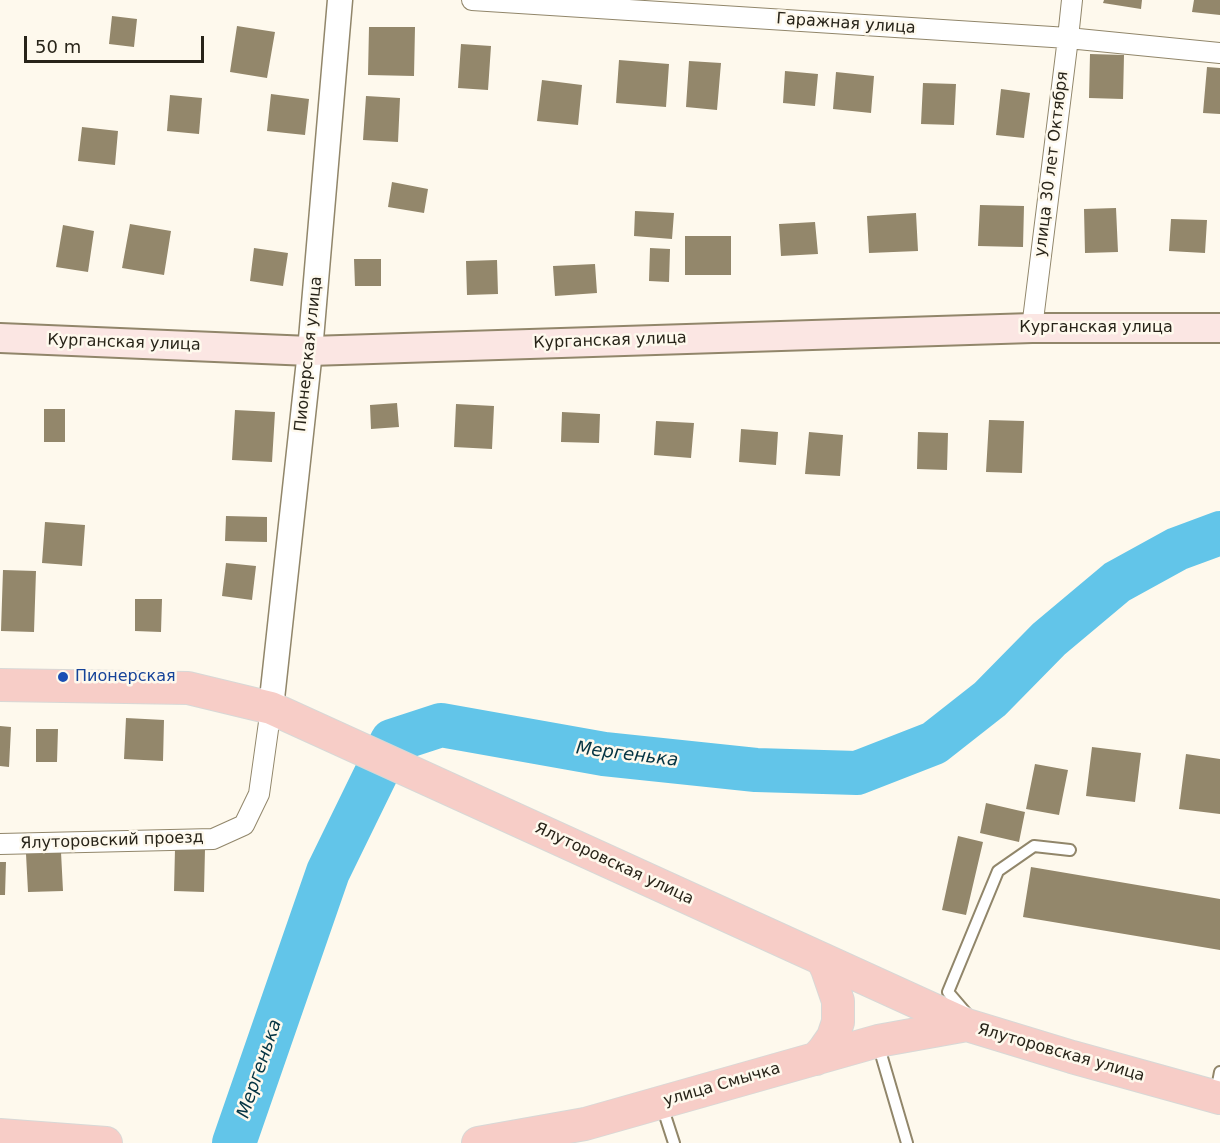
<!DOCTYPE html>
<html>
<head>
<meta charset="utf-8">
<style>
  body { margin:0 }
  #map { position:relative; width:1220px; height:1143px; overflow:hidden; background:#fef9ed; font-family:"DejaVu Sans",sans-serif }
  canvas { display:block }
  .scale { position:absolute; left:24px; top:36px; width:180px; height:27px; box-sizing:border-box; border:3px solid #282419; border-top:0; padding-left:8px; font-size:18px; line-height:21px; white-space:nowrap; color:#282419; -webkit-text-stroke:4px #fef9ed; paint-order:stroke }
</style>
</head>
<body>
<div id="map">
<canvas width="1220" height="1143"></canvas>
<div class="scale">50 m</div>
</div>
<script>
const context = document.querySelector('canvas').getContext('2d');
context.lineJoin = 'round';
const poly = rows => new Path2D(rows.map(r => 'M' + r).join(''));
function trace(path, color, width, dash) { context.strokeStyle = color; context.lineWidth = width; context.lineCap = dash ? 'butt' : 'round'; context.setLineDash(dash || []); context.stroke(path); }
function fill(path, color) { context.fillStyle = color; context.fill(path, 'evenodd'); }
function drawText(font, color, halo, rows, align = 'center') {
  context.font = font + ' "DejaVu Sans",sans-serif'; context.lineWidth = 5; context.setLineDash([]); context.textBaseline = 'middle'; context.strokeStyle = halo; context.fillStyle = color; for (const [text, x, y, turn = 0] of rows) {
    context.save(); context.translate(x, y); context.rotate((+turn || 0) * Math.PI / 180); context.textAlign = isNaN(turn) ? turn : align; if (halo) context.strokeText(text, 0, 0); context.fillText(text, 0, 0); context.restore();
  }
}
trace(poly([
  [234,1143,328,872,392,741,441,725,604,754,756,770,857,773,934,743,990,699,1049,639,1117,582,1177,549,1220,533]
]), '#62c5e9', 44);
fill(poly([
  [1104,0,1142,0,1141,9,1103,3],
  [1194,0,1220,0,1220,15,1192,12],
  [112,16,137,19,134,47,109,44],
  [237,26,275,32,267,78,230,72],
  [369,27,415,27,414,76,368,75],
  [461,44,491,46,488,90,458,88],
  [1090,54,1124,55,1123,99,1089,98],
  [619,60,669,64,666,107,616,103],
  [689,61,721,63,717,110,686,107],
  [1207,67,1220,68,1220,114,1203,113],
  [785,71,818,74,815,106,783,103],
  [836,72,874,76,871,113,833,109],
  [542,80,582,85,578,125,537,121],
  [923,83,956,84,954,125,921,124],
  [1001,89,1030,93,1024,138,996,135],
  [271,94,309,99,305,135,267,131],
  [170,95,202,98,199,134,167,131],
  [366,96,400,98,398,142,363,140],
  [82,127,118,131,115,165,78,161],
  [392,182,428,189,424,213,388,207],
  [980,205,1024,206,1023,247,978,246],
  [1116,208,1118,252,1085,253,1084,209],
  [635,211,674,213,672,239,634,236],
  [916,213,918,251,869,253,867,216],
  [1171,219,1207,220,1205,253,1169,251],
  [815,222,818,254,781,256,779,224],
  [130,224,171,231,164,275,122,268],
  [63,225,94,231,88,272,56,267],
  [685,236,731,236,731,275,685,275],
  [254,248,288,253,283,286,250,281],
  [650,248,670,249,669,282,649,281],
  [354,259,381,259,381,286,355,286],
  [497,260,498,294,467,295,466,261],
  [595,264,597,293,555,296,553,266],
  [397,403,399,427,371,429,370,405],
  [456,404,494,406,492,449,454,447],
  [44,409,65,409,65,442,44,442],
  [235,410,275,412,272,462,232,460],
  [562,412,600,414,599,443,561,442],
  [989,420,1024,421,1022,473,986,472],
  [656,421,694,423,691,458,654,455],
  [741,429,778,432,776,465,739,462],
  [809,432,843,435,840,476,805,474],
  [918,432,948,433,947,470,917,469],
  [226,516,267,517,267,542,225,541],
  [45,522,85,525,82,566,42,563],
  [226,563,256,566,252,600,222,596],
  [3,570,36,571,34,632,1,631],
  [135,599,162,599,161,632,135,631],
  [126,718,164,720,163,761,124,759],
  [0,726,11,727,9,767,0,766],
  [36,729,58,729,57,762,36,762],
  [1092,747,1141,753,1135,802,1086,796],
  [1186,754,1220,759,1220,814,1179,809],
  [1035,764,1068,770,1059,815,1026,809],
  [986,803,1025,812,1019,842,980,833],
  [958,836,983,842,966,915,942,910],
  [175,849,205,849,204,892,174,891],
  [61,852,63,891,28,892,26,854],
  [0,862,6,862,5,895,0,895],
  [1031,867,1220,899,1220,950,1023,917]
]), '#93876b');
const service = poly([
  [966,1013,948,992,998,871,1034,846,1070,850],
  [878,1044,907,1143],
  [1216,1093,1220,1072],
  [662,1106,674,1143]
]);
const minor = poly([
  [472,0,1068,38,1220,53],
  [1032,328,1068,38,1072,0],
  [0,844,213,839,244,825,259,794,271,708]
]);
const tertiary = poly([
  [271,708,310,351,340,0]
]);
const secondary = poly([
  [0,338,310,351,1032,328,1220,328]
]);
const primary = poly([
  [0,685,188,688,271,708,967,1025,1072,1057,1220,1098],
  [816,1059,824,1050,833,1037,838,1022,838,1001,827,969,822,959],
  [0,1135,106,1143],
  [478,1143,585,1124,878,1041,967,1025]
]);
trace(service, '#91866a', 14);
trace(minor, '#91866a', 22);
trace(tertiary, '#91866a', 27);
trace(secondary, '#91866a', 32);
trace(primary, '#d8d8d6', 34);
trace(service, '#fff', 10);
trace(minor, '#fff', 20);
trace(tertiary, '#fff', 24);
trace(secondary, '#fbe6e3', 28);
trace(primary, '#f7cdc7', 32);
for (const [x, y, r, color] of [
  [63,677,6,"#1a4fb4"]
]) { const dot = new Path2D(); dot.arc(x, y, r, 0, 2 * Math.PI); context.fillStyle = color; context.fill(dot); trace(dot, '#fef9ed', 2); }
drawText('16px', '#282419', '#fef9ed', [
  ["Гаражная улица",846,24,4],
  ["улица 30 лет Октября",1052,164,-83],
  ["Курганская улица",1096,328],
  ["Курганская улица",610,341,-2],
  ["Курганская улица",124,343,2],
  ["Пионерская улица",309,354,-84],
  ["Ялуторовский проезд",112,841,-2],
  ["Ялуторовская улица",614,864,25],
  ["Ялуторовская улица",1061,1053,16],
  ["улица Смычка",722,1085,-16]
]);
drawText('16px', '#164399', '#fef9ed', [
  ["Пионерская",75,677]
], 'left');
drawText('italic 18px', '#043443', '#fef9ed', [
  ["Мергенька",627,755,7],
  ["Мергенька",260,1069,-71]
]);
</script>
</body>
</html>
